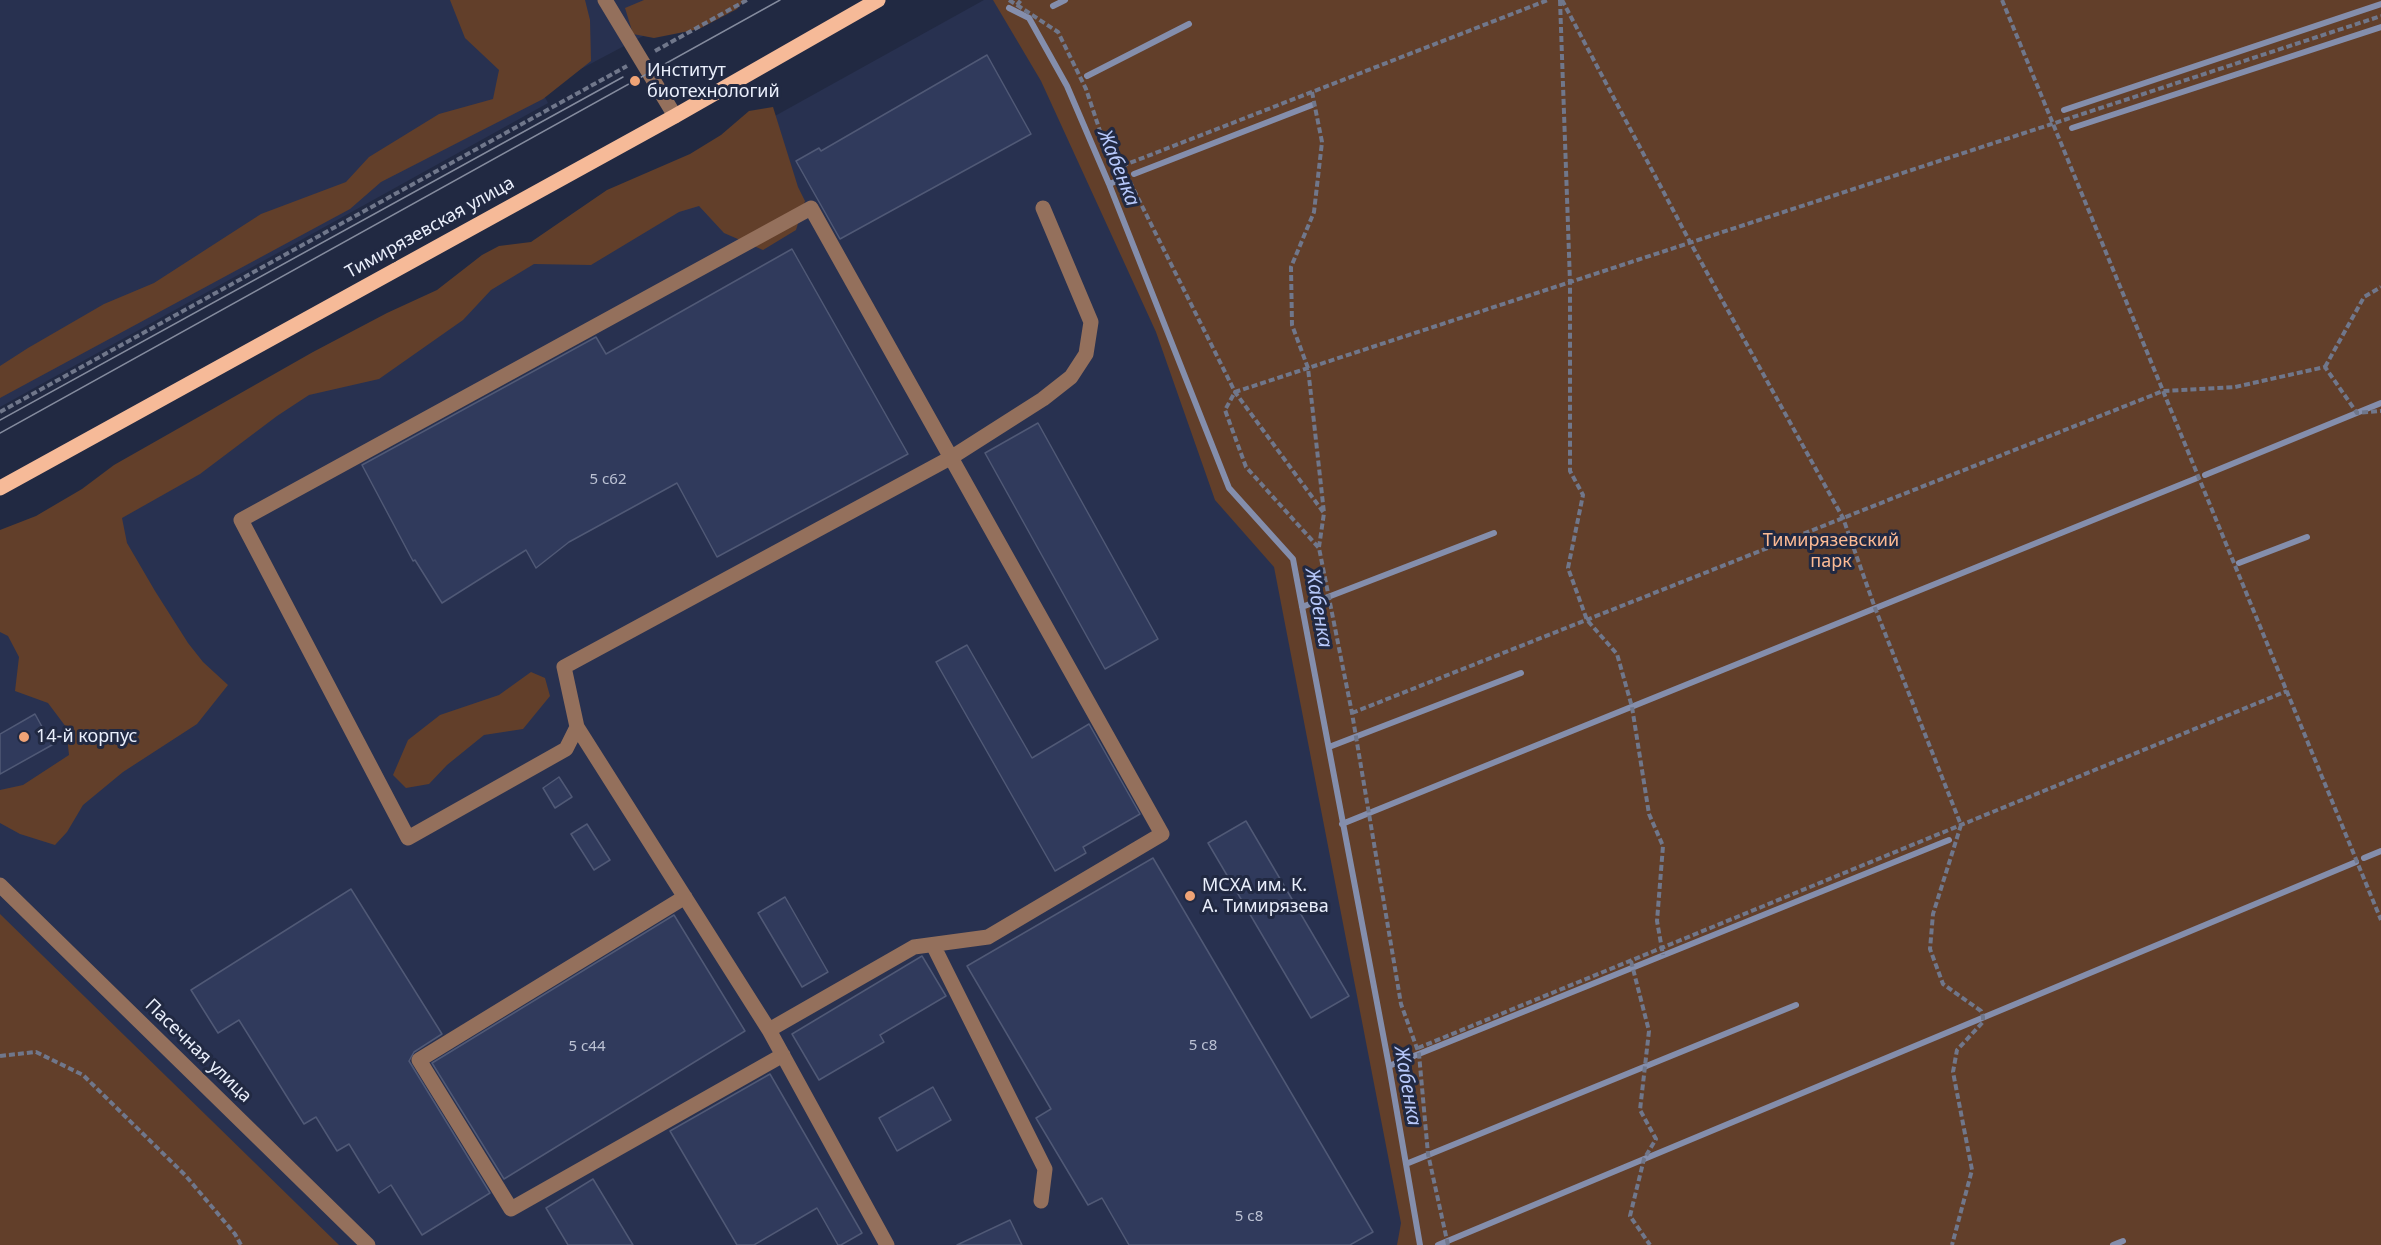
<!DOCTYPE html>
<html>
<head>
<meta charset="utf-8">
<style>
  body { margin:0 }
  canvas { display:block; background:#212942 }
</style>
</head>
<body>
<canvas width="2381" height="1245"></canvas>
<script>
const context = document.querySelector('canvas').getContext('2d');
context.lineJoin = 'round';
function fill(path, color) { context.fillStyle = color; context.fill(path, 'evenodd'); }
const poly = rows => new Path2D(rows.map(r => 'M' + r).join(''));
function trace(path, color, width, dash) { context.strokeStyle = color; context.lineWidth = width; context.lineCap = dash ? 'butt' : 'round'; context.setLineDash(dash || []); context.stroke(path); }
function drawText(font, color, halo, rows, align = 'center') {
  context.font = font + ' "Noto Sans",sans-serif'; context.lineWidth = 6; context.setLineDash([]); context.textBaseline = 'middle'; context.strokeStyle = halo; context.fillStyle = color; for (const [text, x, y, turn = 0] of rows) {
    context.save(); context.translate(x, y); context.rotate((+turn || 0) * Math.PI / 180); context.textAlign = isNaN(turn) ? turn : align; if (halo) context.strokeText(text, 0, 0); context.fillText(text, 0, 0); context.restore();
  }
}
fill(poly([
  [0,0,711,0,541,90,548,103,0,407],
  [984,0,2381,0,2381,1245,0,1245,0,546]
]), '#283150');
fill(poly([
  [450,0,585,0,590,20,591,61,543,99,381,182,350,209,0,398,0,366,28,348,104,304,154,283,261,214,346,182,369,157,439,114,493,99,499,70,465,38],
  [644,0,744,0,737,9,699,29,654,38,633,34,625,8],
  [993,0,2381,0,2381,1245,1397,1245,1401,1223,1274,567,1215,500,1156,332,1041,81],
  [773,107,798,187,805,201,796,230,763,250,724,233,699,206,679,212,591,265,534,264,491,290,463,320,379,379,309,395,277,416,200,474,122,518,127,543,155,591,188,643,203,662,228,685,197,724,123,772,83,805,67,832,55,845,20,834,0,823,0,790,23,785,69,755,66,727,48,703,15,691,19,657,8,636,0,632,0,530,36,516,82,489,114,465,313,352,387,313,437,290,482,255,499,246,531,242,607,190,690,154,721,135,749,111],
  [531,672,545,678,550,696,523,729,484,735,447,765,429,784,406,788,393,775,408,740,440,715,499,695],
  [0,914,339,1245,0,1245]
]), '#623f2a');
trace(poly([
  [1053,6,1065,0],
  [1009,8,1029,18,1067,86,1109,184,1229,488,1293,559,1389,1066,1420,1245],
  [1087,76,1189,24],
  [2064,110,2381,4],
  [2072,128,2381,27],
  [1134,174,1312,105],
  [1109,184,1123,179],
  [2205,475,2381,403],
  [2239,563,2307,537],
  [1302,607,1494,533],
  [1329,747,1521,673],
  [1342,824,2197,478],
  [2364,858,2381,851],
  [1389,1066,1949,840],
  [1406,1164,1796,1005],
  [1438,1245,2356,862],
  [2113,1245,2123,1241]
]), '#848eac', 6);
const building = poly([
  [987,55,1031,134,840,239,796,161,819,148,821,151,987,55],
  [792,249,908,454,717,557,677,483,569,542,536,568,526,550,442,603,415,560,413,561,362,465,596,337,606,354,792,249],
  [1038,423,1158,639,1105,669,985,453,1038,423],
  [967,645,1032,758,1089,724,1140,814,1083,847,1086,853,1055,871,936,662,967,645],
  [35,714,52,745,0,774,0,734,35,714],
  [559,777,572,797,555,808,543,788,559,777],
  [1246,821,1349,996,1311,1018,1208,843,1246,821],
  [587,824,610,860,594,870,571,834,587,824],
  [1153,858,1373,1232,1350,1245,1129,1245,1102,1198,1088,1205,1036,1118,1051,1109,967,966,1153,858],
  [351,889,442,1034,414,1052,409,1061,490,1193,422,1235,391,1185,379,1193,349,1144,337,1151,316,1117,304,1124,239,1020,218,1033,191,990,351,889],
  [785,897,828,972,802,987,758,913,785,897],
  [674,915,745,1031,504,1179,432,1063,674,915],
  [922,956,946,996,880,1035,884,1042,819,1080,792,1034,922,956],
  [770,1074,862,1233,841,1245,838,1245,817,1208,754,1245,737,1245,670,1131,770,1074],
  [933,1087,951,1120,897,1151,879,1118,933,1087],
  [593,1179,633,1245,568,1245,546,1208,593,1179],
  [1010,1220,1022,1245,957,1245,1010,1220]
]);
fill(building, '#303a5c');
trace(building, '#505976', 1.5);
trace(poly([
  [1009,0,1017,5,1021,0],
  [1560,0,1570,282,1570,471,1583,495,1568,568,1587,620,1617,654,1632,707,1649,814,1663,846,1657,921,1663,955],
  [1562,0,1690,242,1843,518,1875,608,1961,825,1933,914,1930,949,1943,984,1981,1011,1983,1017,1983,1022,1957,1050,1953,1072,1972,1170,1952,1245],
  [2002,0,2381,920],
  [1017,5,1058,32,1086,89,1102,137,1122,166,1235,392,1324,513,1319,547],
  [655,51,747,0],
  [1312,92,1322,142,1314,212,1291,267,1292,325,1308,368,1324,513],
  [1122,166,1548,0],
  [2325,367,2364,297,2381,287],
  [0,412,627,66],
  [1352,713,2163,391,2235,387,2325,367,2357,413,2381,411],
  [1631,961,1649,1031,1640,1110,1656,1139,1644,1159,1630,1216,1650,1245],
  [1418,1048,2287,691],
  [0,1056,36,1052,83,1075,185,1175,235,1234,241,1245],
  [1448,1245,1428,1154,1419,1054,1401,1004,1352,713,1319,548,1246,467,1225,410,1235,392,2381,16]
]), '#70778b', 4, [6, 3]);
trace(poly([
  [605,0,675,116],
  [577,727,566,749,408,838,241,520,811,208,1162,834,988,937,914,947,769,1030],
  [0,885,368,1245],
  [685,897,419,1060,511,1209,783,1055],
  [933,945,1045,1169,1041,1201],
  [887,1245,769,1030,577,727,564,667,952,457,1043,399,1071,377,1086,354,1091,322,1043,208]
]), '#94705c', 15);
trace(poly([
  [0,488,675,116,878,0]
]), '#f6ba98', 15);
trace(poly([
  [0,420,623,77],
  [0,433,780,0]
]), '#848b9e', 1.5);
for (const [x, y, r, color] of [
  [635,81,6,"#efa376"],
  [24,737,6,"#efa376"],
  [1190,896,6,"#efa376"]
]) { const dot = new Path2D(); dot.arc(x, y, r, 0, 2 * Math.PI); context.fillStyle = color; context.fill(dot); trace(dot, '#212942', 2); }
drawText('15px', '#bcc2d4', null, [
  ["5 с62",608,480],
  ["5 с8",1203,1046],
  ["5 с44",587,1047],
  ["5 с8",1249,1217]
]);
drawText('18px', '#eaeffc', '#212942', [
  ["Институт",647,71],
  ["биотехнологий",647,92],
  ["14-й корпус",36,737],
  ["МСХА им. К.",1202,886],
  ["А. Тимирязева",1202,907]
], 'left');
drawText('18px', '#eaeffc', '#212942', [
  ["Тимирязевская улица",430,228,-29],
  ["Пасечная улица",198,1051,44]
]);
drawText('18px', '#fcba94', '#212942', [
  ["Тимирязевский",1831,541],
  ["парк",1831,562]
]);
drawText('italic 20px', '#b7c8fa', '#212942', [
  ["Жабенка",1118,168,68],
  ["Жабенка",1318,608,80],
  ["Жабенка",1407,1086,80]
]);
</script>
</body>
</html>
